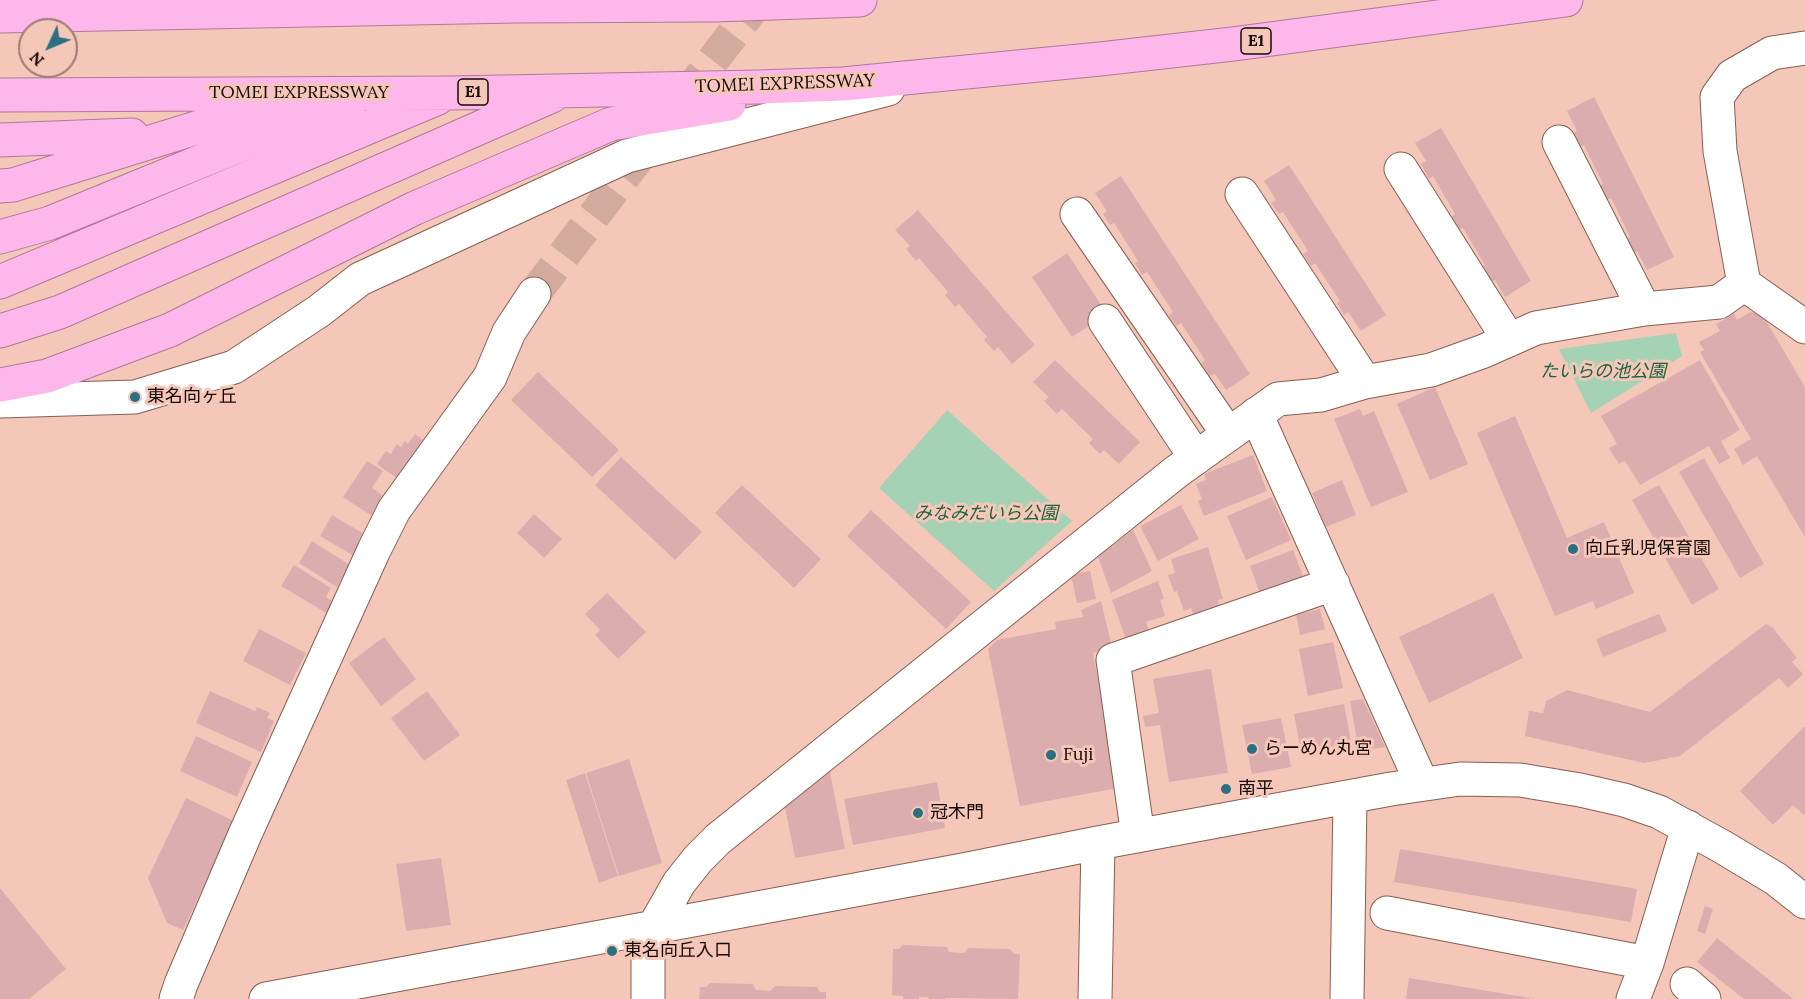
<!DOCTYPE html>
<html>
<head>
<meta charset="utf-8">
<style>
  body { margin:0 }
  #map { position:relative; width:1805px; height:999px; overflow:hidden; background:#f4c7b9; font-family:Lora,serif }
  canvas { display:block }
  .north { position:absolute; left:18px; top:18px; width:60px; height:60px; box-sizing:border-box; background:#f4c7b9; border:2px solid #9b7b71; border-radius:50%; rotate:226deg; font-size:16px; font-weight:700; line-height:24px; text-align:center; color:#160805 }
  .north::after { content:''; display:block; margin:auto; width:21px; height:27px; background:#2c6f80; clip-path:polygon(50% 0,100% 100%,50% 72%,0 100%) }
</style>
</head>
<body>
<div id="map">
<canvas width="1805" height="999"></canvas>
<div class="north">N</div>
</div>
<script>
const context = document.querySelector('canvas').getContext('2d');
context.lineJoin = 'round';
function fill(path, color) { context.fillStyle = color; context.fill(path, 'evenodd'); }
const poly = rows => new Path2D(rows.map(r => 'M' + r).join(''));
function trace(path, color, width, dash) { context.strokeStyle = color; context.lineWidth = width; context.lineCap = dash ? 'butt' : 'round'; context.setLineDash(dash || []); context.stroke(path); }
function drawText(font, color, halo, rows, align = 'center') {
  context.font = font + ' Lora,"Noto Sans JP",serif'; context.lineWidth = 6; context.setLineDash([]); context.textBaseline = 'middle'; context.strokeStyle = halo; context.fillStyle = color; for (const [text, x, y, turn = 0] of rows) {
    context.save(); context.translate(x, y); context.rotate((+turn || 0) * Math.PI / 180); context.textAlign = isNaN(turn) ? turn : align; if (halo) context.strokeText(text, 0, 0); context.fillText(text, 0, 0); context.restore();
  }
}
fill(poly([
  [1676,333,1682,356,1591,413,1559,349],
  [947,410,1072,521,994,591,879,488]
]), '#a5d2b5');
fill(poly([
  [1594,97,1674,257,1647,270,1637,251,1633,254,1625,239,1630,237,1611,198,1605,200,1598,187,1603,184,1584,145,1579,148,1572,133,1577,131,1567,111],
  [1441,128,1531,281,1505,297,1495,280,1490,282,1481,267,1485,265,1463,228,1459,230,1451,217,1455,214,1433,176,1429,179,1421,164,1426,161,1415,143],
  [1289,165,1386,315,1361,331,1348,312,1344,315,1337,303,1340,301,1315,263,1311,266,1303,254,1308,251,1283,212,1279,214,1271,203,1276,200,1264,181],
  [1121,176,1250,374,1226,390,1215,374,1210,376,1201,363,1205,360,1181,323,1176,326,1169,315,1173,312,1147,272,1142,275,1135,263,1138,261,1114,223,1110,225,1103,214,1107,211,1095,193],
  [918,210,1035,345,1012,364,998,347,994,351,984,340,987,337,959,304,955,307,945,295,948,292,919,258,916,261,906,249,910,246,895,230],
  [1067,253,1107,314,1072,337,1032,277],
  [1750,312,1762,314,1805,387,1805,537,1757,456,1743,465,1734,449,1751,439,1700,352,1704,350,1699,342,1720,331,1716,324,1734,314,1737,320],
  [1055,360,1140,442,1119,464,1104,450,1100,454,1089,443,1093,439,1062,409,1057,414,1044,401,1049,397,1033,382],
  [1700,360,1740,430,1721,441,1730,458,1719,464,1709,446,1640,485,1625,461,1619,464,1609,448,1617,444,1601,416],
  [538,372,619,450,592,477,511,400],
  [1435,387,1468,464,1430,480,1397,404],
  [1360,409,1363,416,1374,411,1408,492,1371,507,1334,419],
  [1515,416,1567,538,1604,522,1634,593,1596,609,1593,601,1555,616,1477,433],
  [415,434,426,442,399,480,377,464,386,451,391,454,397,444,401,447,405,441,408,444],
  [1253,455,1267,491,1204,516,1198,501,1202,499,1196,484,1206,480,1204,474],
  [621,457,702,532,675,560,595,485],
  [1704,458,1764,564,1740,578,1679,472],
  [367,461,383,471,372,488,385,497,372,516,343,497],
  [1342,480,1356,515,1326,527,1312,493],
  [742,485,821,559,794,588,715,513],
  [1659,485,1719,589,1692,605,1632,500],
  [1272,497,1291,540,1246,560,1227,516],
  [1181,505,1199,539,1158,561,1140,526],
  [871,510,971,602,946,629,847,536],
  [534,514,562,539,544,558,517,533],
  [332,515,366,535,354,556,320,536],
  [1133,530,1152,571,1111,593,1098,557],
  [312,541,350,565,337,587,299,563],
  [1208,547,1223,599,1218,600,1219,606,1193,614,1191,608,1184,611,1177,591,1174,592,1168,575,1175,573,1171,559],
  [1293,550,1305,581,1261,596,1250,566],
  [294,565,331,588,326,597,335,603,328,614,281,586],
  [1090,571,1096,599,1077,603,1071,575],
  [1158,581,1164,599,1160,600,1165,616,1146,622,1150,634,1127,642,1112,600],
  [607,593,646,632,618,659,595,635,600,630,585,614],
  [1493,593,1523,658,1429,703,1399,637],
  [1101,601,1112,647,1093,653,1118,788,1020,806,988,649,997,640,1056,629,1055,622,1083,617,1081,610],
  [1320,609,1325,629,1300,635,1296,615],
  [1659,614,1667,631,1603,657,1596,639],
  [1766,624,1773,628,1797,658,1792,662,1803,674,1788,688,1779,678,1680,756,1644,763,1525,736,1529,711,1543,713,1546,701,1567,690,1650,712],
  [259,629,306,653,290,685,243,661],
  [384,637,416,679,381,706,349,663],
  [1333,642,1343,688,1308,696,1299,649],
  [1211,669,1228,773,1169,782,1160,725,1145,727,1143,716,1159,713,1153,679],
  [210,691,255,711,257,707,270,713,267,718,274,721,261,752,196,723],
  [427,691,460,735,424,761,391,718],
  [1363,699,1385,747,1359,751,1350,701],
  [1344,704,1352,747,1302,756,1294,714],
  [1281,718,1291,767,1252,774,1242,725],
  [1805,726,1805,814,1804,815,1793,805,1773,825,1740,791],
  [196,736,252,762,237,797,180,771],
  [629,759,662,863,619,876,586,773],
  [830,772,845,849,795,858,785,807],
  [585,773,618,876,599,883,566,780],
  [937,782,945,828,853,845,844,799],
  [186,798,234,821,183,930,167,923,148,878],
  [1400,849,1637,889,1631,922,1394,882],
  [441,858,451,925,406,931,396,864],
  [0,888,66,969,29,999,0,999],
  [1705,906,1713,909,1705,934,1697,931],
  [1717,938,1793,999,1744,999,1697,962],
  [903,945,947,947,949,952,964,953,968,948,1010,949,1014,954,1020,954,1018,999,946,998,946,999,929,999,928,997,919,997,919,999,903,999,903,996,892,995,893,949,899,949],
  [1409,978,1530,998,1530,999,1406,999],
  [710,983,753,984,756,990,770,991,775,986,817,987,820,992,826,992,826,999,699,999,700,987,706,987]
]), '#dcadaf');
trace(poly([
  [534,294,759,0]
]), '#d3aa9e', 33, [33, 16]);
const minor = poly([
  [1559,142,1644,309],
  [1401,169,1509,340],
  [1242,194,1365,382],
  [1077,214,1228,434],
  [1744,284,1805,327],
  [1105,321,1196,458],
  [0,401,135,397,234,367,319,311,360,279,627,156,888,89],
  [1256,414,1422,784],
  [1138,836,1113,660,1333,584],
  [1387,913,1647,963],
  [1687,984,1704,999],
  [176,999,181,984,246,832,374,550,394,510,490,377,509,332,534,294],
  [266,999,963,870,1098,843,1391,789,1460,779,1520,780,1580,790,1624,800,1659,812,1721,846,1776,879,1805,902],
  [648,999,648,957,654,927,679,883,698,859,718,839,1176,472,1278,399,1321,395,1365,382,1431,370,1484,351,1536,328,1644,309,1719,302,1744,284,1720,151,1717,97,1732,76,1772,53,1805,48],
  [1095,999,1098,843],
  [1347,999,1350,797],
  [1633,999,1647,963,1688,827]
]);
const highway = poly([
  [0,16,516,6,715,5,860,0],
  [0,95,451,93,758,87,843,84,1100,59,1233,44,1566,0],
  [0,140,132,135],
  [0,186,13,185,276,103],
  [0,237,50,223,353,99],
  [0,282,438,98],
  [0,331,60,312,552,96],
  [0,385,47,376,170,330,415,208,611,124,729,104]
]);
trace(minor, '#865f53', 35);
trace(highway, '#ad7a9a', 35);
trace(minor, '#fff', 33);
trace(highway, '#feb7ea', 33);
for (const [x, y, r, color] of [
  [135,397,6,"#2c6f80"],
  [1573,549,6,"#2c6f80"],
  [1252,749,6,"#2c6f80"],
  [1051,755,6,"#2c6f80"],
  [1226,789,6,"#2c6f80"],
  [918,813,6,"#2c6f80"],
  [612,951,6,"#2c6f80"]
]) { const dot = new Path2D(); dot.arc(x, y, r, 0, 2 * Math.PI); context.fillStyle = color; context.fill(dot); trace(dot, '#f4c7b9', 2); }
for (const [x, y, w] of [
  [1256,41,30],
  [473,92,30]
]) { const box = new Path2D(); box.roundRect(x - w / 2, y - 13, w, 26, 4.5); context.fillStyle = '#f4c7b9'; context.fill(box); trace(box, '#160805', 1.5); }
drawText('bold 16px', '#160805', null, [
  ["E1",1256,41],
  ["E1",473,92]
]);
drawText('18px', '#160805', '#f4c7b9', [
  ["TOMEI EXPRESSWAY",785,84,-2],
  ["TOMEI EXPRESSWAY",299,93]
]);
drawText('italic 18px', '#1b643f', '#f4c7b9', [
  ["たいらの池公園",1603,372],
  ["みなみだいら公園",986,514]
]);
drawText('18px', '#160805', '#f4c7b9', [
  ["東名向ヶ丘",147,397],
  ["向丘乳児保育園",1585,549],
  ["らーめん丸宮",1264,749],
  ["Fuji",1063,755],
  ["南平",1238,789],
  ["冠木門",930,813],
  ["東名向丘入口",624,951]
], 'left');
</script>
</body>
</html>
